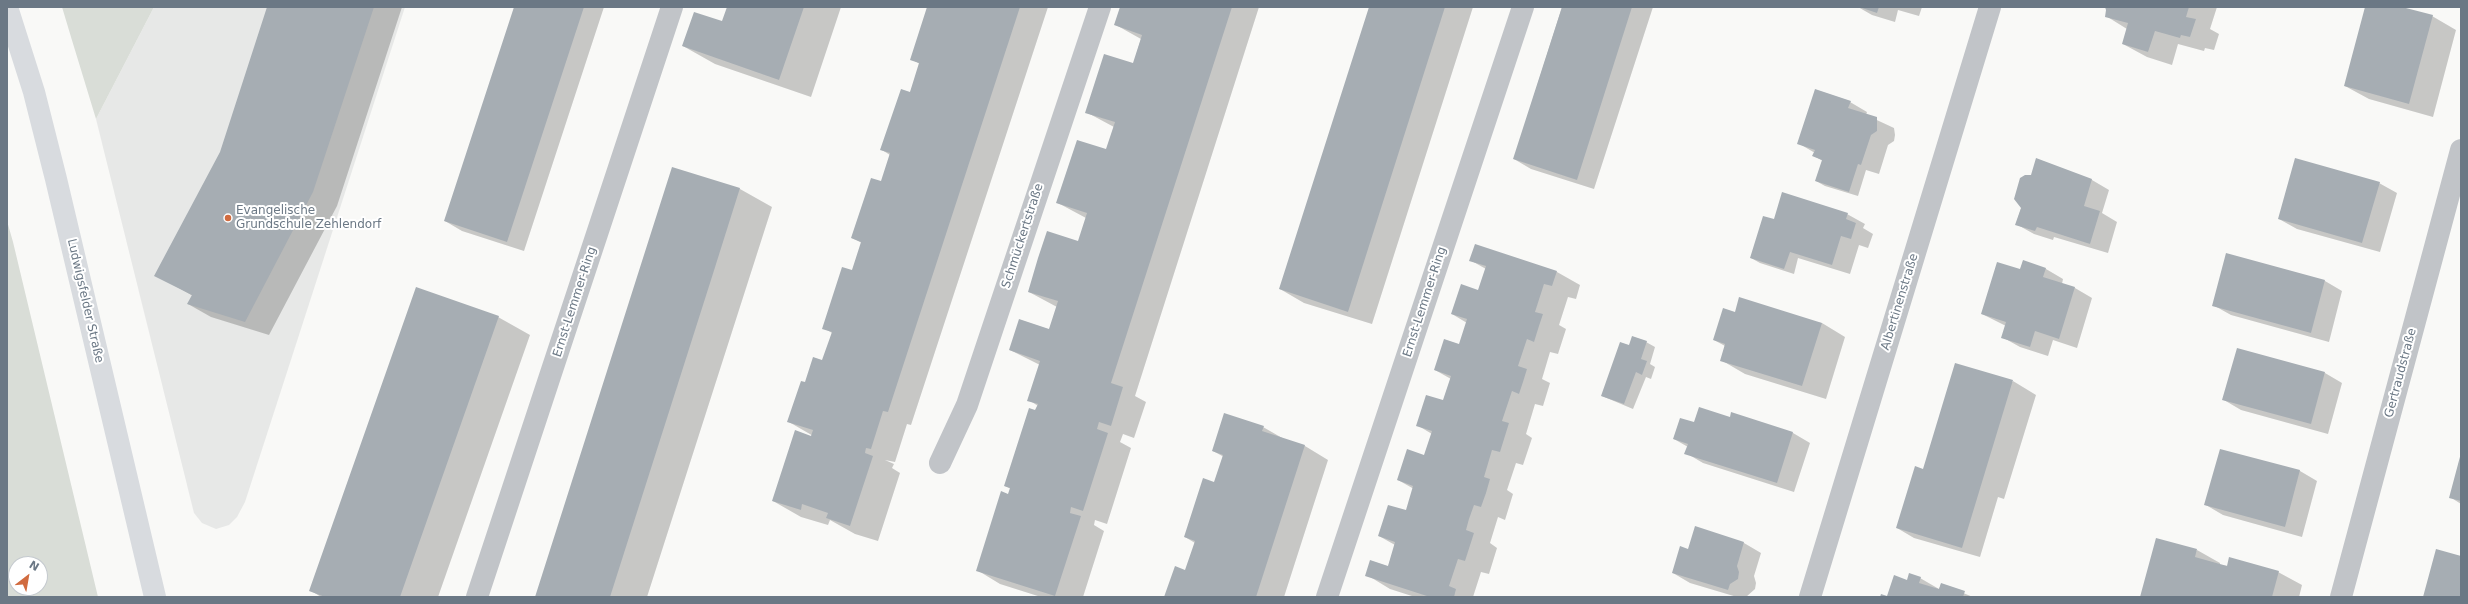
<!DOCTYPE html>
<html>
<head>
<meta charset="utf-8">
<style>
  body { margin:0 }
  #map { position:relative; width:2468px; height:604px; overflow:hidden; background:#f9f9f7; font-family:"DejaVu Sans",sans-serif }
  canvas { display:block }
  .frame { position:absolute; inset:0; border:8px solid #6b7885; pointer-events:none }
  .north { position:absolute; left:8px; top:556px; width:40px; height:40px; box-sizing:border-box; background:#fff; border:1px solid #c4c9ce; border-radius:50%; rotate:31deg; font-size:11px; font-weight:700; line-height:16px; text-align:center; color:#6b7885 }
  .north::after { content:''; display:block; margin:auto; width:14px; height:18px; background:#d16b3f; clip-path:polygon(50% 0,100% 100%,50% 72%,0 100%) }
</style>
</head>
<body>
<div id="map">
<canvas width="2468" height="604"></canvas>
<div class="frame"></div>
<div class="north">N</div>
</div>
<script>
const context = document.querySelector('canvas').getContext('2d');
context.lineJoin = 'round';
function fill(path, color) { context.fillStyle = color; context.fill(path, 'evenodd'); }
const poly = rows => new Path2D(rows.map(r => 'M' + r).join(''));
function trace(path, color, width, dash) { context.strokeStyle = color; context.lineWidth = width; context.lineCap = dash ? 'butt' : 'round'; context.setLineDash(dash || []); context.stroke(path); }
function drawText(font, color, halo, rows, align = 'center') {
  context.font = font + ' "DejaVu Sans",sans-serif'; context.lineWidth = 4; context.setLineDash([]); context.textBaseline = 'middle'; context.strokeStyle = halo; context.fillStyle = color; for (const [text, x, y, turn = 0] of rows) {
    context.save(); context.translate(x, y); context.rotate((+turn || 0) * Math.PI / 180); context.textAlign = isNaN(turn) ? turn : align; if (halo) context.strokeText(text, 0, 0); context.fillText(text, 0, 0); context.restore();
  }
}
fill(poly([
  [154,7,405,7,245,502,237,517,229,525,216,529,202,523,194,513,96,119]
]), '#e7e8e7');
fill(poly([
  [62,7,154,7,96,119,71,37],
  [7,221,13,242,98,597,7,597],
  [16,564,40,564,40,588,16,588]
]), '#d9ddd7');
fill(poly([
  [268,7,402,7,337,206,269,335,211,317,188,304,193,296,156,275,221,152],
  [515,7,604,7,524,251,462,231,445,221],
  [728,7,841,7,811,97,715,64,683,46,723,23],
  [928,7,1048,7,911,425,907,424,895,462,885,460,894,464,892,468,900,473,878,541,855,534,830,520,828,525,801,517,773,501,815,437,789,422,806,383,823,361,832,333,824,328,852,271,862,243,852,238,882,182,890,155,882,150,910,93,920,64,911,59],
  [1121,7,1259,7,1135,396,1146,402,1134,438,1123,434,1120,442,1131,448,1107,524,1095,520,1094,525,1104,531,1083,597,1041,597,1000,584,977,570,1009,495,1011,489,1005,486,1038,406,1029,400,1040,365,1010,350,1049,330,1057,307,1029,292,1079,242,1086,218,1058,203,1107,150,1114,127,1086,112,1133,65,1141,39,1116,25],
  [1370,7,1473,7,1372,324,1304,303,1280,289],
  [1562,7,1653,7,1594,189,1531,169,1514,159],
  [1858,7,1922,7,1919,16,1898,10,1895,22,1872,15],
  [2106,7,2217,7,2210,29,2219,34,2214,50,2205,48,2204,51,2178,44,2172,65,2147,57,2123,44,2127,29,2106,16,2108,10],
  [2366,7,2399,7,2432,16,2456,30,2433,117,2369,99,2345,86],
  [1850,102,1867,112,1866,115,1894,128,1895,135,1894,141,1888,145,1879,174,1866,170,1858,196,1825,186,1816,181,1823,161,1814,156,1815,153,1798,143],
  [2037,159,2092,180,2109,190,2102,213,2117,222,2108,253,2054,237,2053,240,2034,234,2016,224],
  [673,168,740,189,772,207,647,597,536,597],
  [2379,183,2397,193,2380,252,2297,229,2279,219],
  [1847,214,1865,224,1863,228,1873,234,1868,248,1859,245,1850,274,1798,258,1794,274,1760,263,1751,258,1775,220],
  [2227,254,2325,281,2342,291,2329,342,2231,315,2213,305],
  [1470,260,1557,272,1580,285,1576,299,1568,297,1559,325,1566,329,1558,354,1550,352,1542,379,1550,383,1543,406,1535,404,1526,434,1532,438,1523,465,1516,463,1507,490,1513,494,1505,520,1498,517,1490,543,1497,548,1489,574,1481,572,1473,597,1415,597,1390,589,1367,575,1388,567,1395,545,1379,536,1406,512,1414,489,1398,480,1425,456,1432,434,1417,425,1444,401,1451,379,1435,370,1460,346,1467,323,1452,314,1479,291,1486,269],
  [2023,262,2046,269,2063,279,2062,284,2075,288,2092,298,2077,348,2053,340,2048,356,2020,347,2002,337,2006,326,1982,314,2020,270],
  [1735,313,1822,323,1845,337,1826,399,1745,374,1721,360,1725,346,1714,340],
  [498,317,530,335,438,597,321,597,310,590],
  [1646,342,1655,347,1650,364,1655,367,1651,379,1646,377,1633,409,1602,396,1630,346],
  [2325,373,2342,383,2328,434,2241,410,2224,400],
  [2013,381,2036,395,2004,499,1998,497,1980,557,1914,538,1897,528],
  [1731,418,1793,433,1810,443,1794,492,1703,463,1686,453,1688,447,1674,439,1695,423],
  [1263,427,1284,439,1305,446,1328,460,1284,597,1166,597,1186,571,1195,543,1185,537,1215,484,1224,457,1213,451],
  [2221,450,2300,471,2317,481,2302,537,2223,515,2206,505],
  [2461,455,2461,504,2450,497],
  [1744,543,1761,553,1754,576,1756,583,1755,589,1746,597,1737,597,1690,583,1673,573,1689,550],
  [2197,550,2220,563,2220,565,2278,572,2302,585,2299,597,2141,597],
  [1920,578,1939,589,1941,584,1973,597,1888,597,1907,581]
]), '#0003');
fill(poly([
  [267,7,374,7,313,192,245,322,187,304,192,295,154,276,220,152],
  [514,7,584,7,507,242,444,221],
  [727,7,804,7,779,80,682,46,694,12,722,21],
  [927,7,1020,7,888,412,883,411,871,449,866,448,865,453,873,456,850,526,826,518,828,513,802,504,801,510,772,501,795,430,811,436,813,430,787,422,801,381,805,382,813,357,822,360,832,332,822,329,842,267,852,270,861,242,851,238,871,178,881,181,890,153,880,150,901,89,910,92,919,63,910,60],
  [1120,7,1232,7,1111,383,1123,387,1111,426,1099,422,1097,429,1108,433,1083,511,1071,507,1070,513,1081,516,1055,596,976,571,1001,491,1008,494,1010,488,1004,486,1029,408,1035,410,1038,404,1027,401,1040,361,1009,350,1019,319,1049,329,1058,301,1028,292,1038,258,1047,231,1078,241,1087,213,1056,203,1077,140,1106,149,1115,122,1085,113,1104,54,1133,63,1142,35,1114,25],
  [1369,7,1445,7,1348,312,1279,289],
  [1562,7,1632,7,1577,180,1513,159],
  [1859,7,1879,7,1877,13],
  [2105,7,2189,7,2186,17,2196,19,2190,37,2181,35,2180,38,2155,31,2148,52,2122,44,2128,23,2105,17,2106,10],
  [2365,7,2402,7,2433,15,2409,104,2344,86],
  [1815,89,1851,101,1848,108,1877,117,1877,131,1871,135,1861,165,1858,164,1849,192,1815,181,1822,160,1812,156,1815,150,1797,144],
  [2036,158,2092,179,2084,206,2100,211,2090,244,2037,227,2035,231,2015,225,2021,208,2014,199,2020,178,2025,175,2031,175],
  [2295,158,2380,182,2362,243,2278,219],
  [672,167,740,188,711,280,610,597,535,597],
  [1782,192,1848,213,1846,219,1856,223,1851,239,1841,236,1832,265,1790,252,1784,269,1750,258,1763,216,1774,219],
  [1475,244,1557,271,1552,286,1544,284,1535,312,1543,314,1539,326,1534,342,1527,339,1518,366,1527,369,1523,382,1519,394,1512,391,1502,421,1509,423,1500,452,1492,450,1484,477,1490,479,1486,493,1481,507,1474,505,1469,519,1466,530,1474,533,1465,561,1458,559,1449,586,1456,589,1454,597,1430,597,1365,576,1370,560,1388,566,1395,542,1378,536,1388,505,1406,510,1413,486,1397,480,1407,449,1424,455,1432,431,1416,426,1426,395,1443,400,1451,376,1434,370,1444,339,1459,344,1467,319,1451,314,1461,284,1478,290,1486,266,1469,261],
  [2226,253,2325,280,2311,333,2212,306],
  [2023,260,2046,268,2043,277,2075,287,2059,339,2035,331,2030,347,2001,338,2006,322,1981,314,1997,262,2020,269],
  [416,287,499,316,400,597,325,597,309,591],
  [1739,297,1822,323,1802,386,1720,361,1725,344,1713,340,1723,308,1735,312],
  [1632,336,1647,341,1641,359,1647,361,1642,375,1636,372,1624,404,1601,396,1620,342,1629,345],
  [2237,348,2325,372,2311,424,2222,400],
  [1955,363,2013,380,1962,548,1896,528,1915,466,1923,469],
  [1699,407,1730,417,1731,412,1793,432,1777,483,1684,454,1688,444,1673,439,1680,418,1694,422],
  [1224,413,1264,426,1262,431,1305,445,1256,597,1164,597,1175,566,1185,570,1195,541,1184,537,1203,478,1214,482,1223,455,1212,451],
  [2220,449,2300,470,2285,527,2204,505],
  [2461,453,2461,501,2449,498],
  [1695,526,1744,542,1737,566,1739,572,1738,579,1730,584,1728,590,1672,573,1680,546,1688,549],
  [2156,538,2197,549,2195,557,2227,566,2229,557,2279,571,2272,597,2140,597],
  [2436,549,2461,556,2461,597,2423,597],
  [1909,573,1921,577,1919,583,1939,589,1941,583,1965,591,1963,597,1880,597,1881,594,1887,596,1894,575,1907,580]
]), '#a6adb3');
trace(poly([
  [940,463,967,405,1100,7],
  [477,597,672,7],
  [1327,597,1523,7],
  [1810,597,1990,7],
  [2341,597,2461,150]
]), '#c1c4c8', 22);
trace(poly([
  [7,7,34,92,56,179,155,597]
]), '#d8dbdf', 22);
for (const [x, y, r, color] of [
  [228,218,4,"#d16b3f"]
]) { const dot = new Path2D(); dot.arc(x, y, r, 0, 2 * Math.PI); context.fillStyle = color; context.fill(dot); trace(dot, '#fff', 1.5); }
drawText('12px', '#6b7885', '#fff', [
  ["Evangelische",236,211],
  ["Grundschule Zehlendorf",236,225]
], 'left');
drawText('12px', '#6b7885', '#fff', [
  ["Schmückertstraße",1023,236,-72],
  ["Ludwigsfelder Straße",85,301,77],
  ["Ernst-Lemmer-Ring",575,302,-72],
  ["Ernst-Lemmer-Ring",1425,302,-72],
  ["Albertinenstraße",1900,302,-73],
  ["Gertraudstraße",2401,373,-75]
]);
</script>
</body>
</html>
